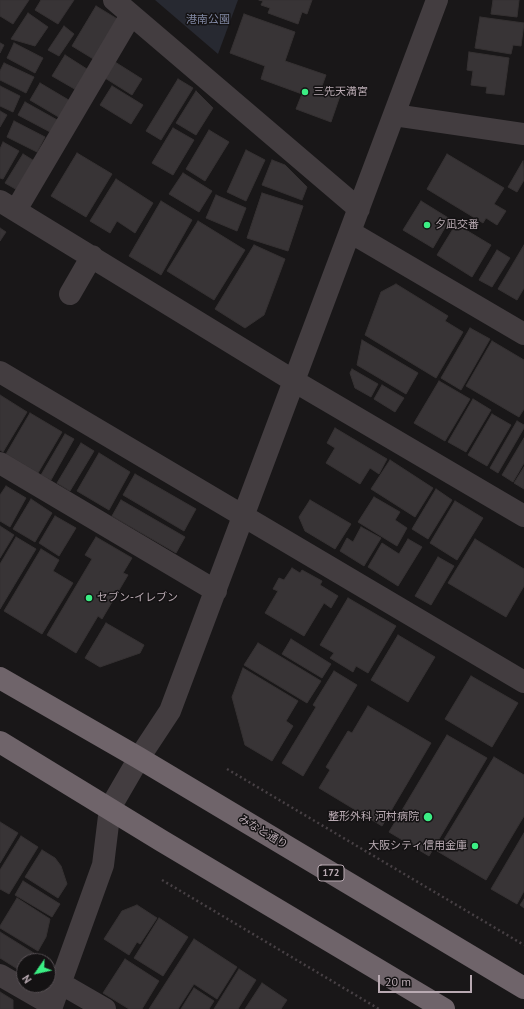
<!DOCTYPE html>
<html>
<head>
<meta charset="utf-8">
<style>
  body { margin:0 }
  #map { position:relative; width:524px; height:1009px; overflow:hidden; background:#191718; font-family:"PT Sans",sans-serif }
  canvas { display:block }
  .north { position:absolute; left:16px; top:953px; width:40px; height:40px; box-sizing:border-box; background:#141213; border:1px solid #564f53; border-radius:50%; rotate:236deg; font-size:11px; font-weight:700; line-height:16px; text-align:center; color:#b9aab2 }
  .north::after { content:''; display:block; margin:auto; width:14px; height:18px; background:#3bee84; clip-path:polygon(50% 0,100% 100%,50% 72%,0 100%) }
  .scale { position:absolute; left:378px; top:975px; width:94px; height:18px; box-sizing:border-box; border:2px solid #b9aab2; border-top:0; padding-left:5px; font-size:12px; line-height:14px; white-space:nowrap; color:#b9aab2; -webkit-text-stroke:3px #141213; paint-order:stroke }
</style>
</head>
<body>
<div id="map">
<canvas width="524" height="1009"></canvas>
<div class="north">N</div>
<div class="scale">20 m</div>
</div>
<script>
const context = document.querySelector('canvas').getContext('2d');
context.lineJoin = 'round';
function fill(path, color) { context.fillStyle = color; context.fill(path, 'evenodd'); }
const poly = rows => new Path2D(rows.map(r => 'M' + r).join(''));
function trace(path, color, width, dash) { context.strokeStyle = color; context.lineWidth = width; context.lineCap = dash ? 'butt' : 'round'; context.setLineDash(dash || []); context.stroke(path); }
function drawText(font, color, halo, rows, align = 'center') {
  context.font = font + ' "PT Sans","Noto Sans JP",sans-serif'; context.lineWidth = 3; context.setLineDash([]); context.textBaseline = 'middle'; context.strokeStyle = halo; context.fillStyle = color; for (const [text, x, y, turn = 0] of rows) {
    context.save(); context.translate(x, y); context.rotate((+turn || 0) * Math.PI / 180); context.textAlign = isNaN(turn) ? turn : align; if (halo) context.strokeText(text, 0, 0); context.fillText(text, 0, 0); context.restore();
  }
}
fill(poly([
  [155,0,238,0,218,54]
]), '#272931');
const building = poly([
  [0,0,29,0,13,24,0,16,0,0],
  [41,0,74,0,58,24,35,10,41,0],
  [259,0,312,0,307,14,302,12,298,24,268,13,270,8,261,5,263,1,259,0],
  [493,0,519,0,517,17,491,14,493,0],
  [96,6,119,20,95,60,72,46,96,6],
  [28,13,48,27,35,46,11,39,28,13],
  [244,14,295,32,285,61,326,75,322,86,341,93,331,122,296,109,302,94,261,79,265,66,230,53,244,14],
  [480,17,524,23,521,46,513,45,511,54,475,48,480,17],
  [64,26,74,34,59,56,48,50,64,26],
  [0,43,4,45,0,53,0,43],
  [14,43,43,58,35,73,7,58,14,43],
  [469,52,509,58,504,95,486,93,487,87,471,85,473,71,467,70,469,52],
  [65,55,90,71,78,91,52,76,65,55],
  [115,62,142,79,132,95,105,78,115,62],
  [4,63,34,77,26,93,0,80,0,71,4,63],
  [178,79,193,88,161,140,146,131,178,79],
  [40,83,72,102,62,119,30,100,40,83],
  [0,86,20,96,13,112,0,106,0,86],
  [112,86,143,105,131,124,100,105,112,86],
  [196,91,213,108,196,135,176,123,196,91],
  [25,102,59,121,52,133,18,115,25,102],
  [0,111,7,115,0,127,0,111],
  [14,121,45,137,37,152,7,137,14,121],
  [173,128,194,140,173,175,152,163,173,128],
  [209,130,229,142,205,181,186,169,209,130],
  [3,142,19,151,3,179,0,178,0,149,3,142],
  [246,150,265,160,246,201,227,192,246,150],
  [77,153,112,174,86,217,51,196,77,153],
  [23,154,36,162,19,191,5,183,23,154],
  [447,154,504,188,494,204,506,211,497,225,486,218,483,223,427,189,447,154],
  [272,160,285,165,307,187,302,200,262,185,272,160],
  [523,161,524,180,517,192,508,187,523,161],
  [183,173,212,191,199,212,169,194,183,173],
  [116,179,153,203,135,233,117,221,110,233,90,221,116,179],
  [262,193,303,206,288,251,247,238,262,193],
  [216,195,246,208,237,231,206,218,216,195],
  [161,201,192,220,161,275,129,256,161,201],
  [421,201,450,219,433,248,403,230,421,201],
  [198,221,245,250,214,300,167,271,198,221],
  [456,224,491,245,472,277,437,255,456,224],
  [0,228,6,232,0,241,0,228],
  [254,245,285,259,264,315,245,328,215,309,254,245],
  [524,245,524,288,517,300,498,289,524,245],
  [497,250,510,258,492,287,479,280,497,250],
  [396,284,448,316,445,321,463,332,436,378,365,335,381,292,396,284],
  [470,328,490,339,461,390,441,378,470,328],
  [362,340,418,373,406,394,357,365,362,340],
  [492,341,524,360,524,409,519,417,466,386,492,341],
  [352,369,378,384,371,397,355,388,350,373,352,369],
  [439,381,470,399,445,441,414,423,439,381],
  [382,385,404,398,395,412,374,399,382,385],
  [0,395,27,412,3,452,0,450,0,395],
  [473,399,491,410,466,452,448,442,473,399],
  [30,413,62,432,38,473,6,454,30,413],
  [492,414,511,425,487,466,468,455,492,414],
  [517,421,524,425,524,428,498,473,490,468,517,421],
  [335,428,387,459,379,474,370,468,360,484,326,463,335,448,327,443,335,428],
  [65,434,74,439,51,480,41,475,65,434],
  [524,438,524,463,513,482,502,475,524,438],
  [81,443,94,451,70,491,57,483,81,443],
  [99,453,130,472,109,510,77,491,99,453],
  [390,460,433,488,415,517,371,489,390,460],
  [524,467,524,489,514,483,524,467],
  [135,474,196,509,184,531,123,495,135,474],
  [6,486,26,498,10,527,0,521,0,495,6,486],
  [436,489,452,500,428,539,412,529,436,489],
  [374,497,400,512,395,520,407,528,397,546,358,522,374,497],
  [31,499,52,513,35,542,13,529,31,499],
  [121,500,185,537,176,553,112,516,121,500],
  [310,500,351,524,335,549,305,531,299,517,310,500],
  [455,501,483,518,457,560,430,543,455,501],
  [55,516,76,528,59,556,39,543,55,516],
  [0,526,14,535,0,558,0,526],
  [361,527,381,538,364,566,340,551,347,538,353,542,361,527],
  [16,537,36,549,0,609,0,564,16,537],
  [96,537,132,558,123,573,128,575,102,619,98,616,76,653,47,635,92,559,85,555,96,537],
  [408,539,422,547,398,586,368,567,382,543,399,554,408,539],
  [475,539,524,569,524,586,506,617,448,583,475,539],
  [41,549,59,560,53,571,73,583,42,634,4,611,41,549],
  [438,557,454,566,431,605,415,596,438,557],
  [292,568,300,573,302,570,322,581,320,585,338,596,331,608,324,603,304,636,265,613,278,591,273,589,279,578,284,580,292,568],
  [348,598,396,626,368,673,356,666,353,672,330,658,334,653,320,645,348,598],
  [106,623,144,645,140,653,100,667,85,658,106,623],
  [398,635,435,657,408,702,371,680,398,635],
  [291,639,331,664,322,678,282,654,291,639],
  [258,643,321,681,307,703,244,665,258,643],
  [243,668,298,701,286,721,293,726,272,761,245,745,232,697,243,668],
  [334,671,357,685,303,776,282,763,316,707,313,705,334,671],
  [471,676,518,703,492,747,445,719,471,676],
  [368,706,431,743,382,826,319,788,330,770,326,767,348,731,352,733,368,706],
  [447,735,487,758,429,856,389,832,447,735],
  [494,757,524,775,524,816,486,880,437,851,494,757],
  [0,822,18,833,0,863,0,822],
  [524,833,524,891,517,904,491,889,524,833],
  [21,836,38,847,9,894,0,889,0,870,21,836],
  [42,850,55,858,61,866,67,884,58,898,25,877,42,850],
  [23,881,60,904,52,917,15,895,23,881],
  [17,898,50,919,46,937,38,951,0,928,0,926,17,898],
  [524,899,524,908,520,905,524,899],
  [137,905,157,918,140,944,137,942,129,955,104,939,122,911,137,905],
  [159,918,188,937,163,976,134,958,159,918],
  [0,932,37,955,33,961,24,961,24,973,0,958,0,932],
  [194,939,237,967,217,999,194,984,178,1009,149,1009,194,939],
  [125,959,159,981,142,1009,129,1009,103,993,125,959],
  [239,969,256,980,238,1009,214,1009,239,969],
  [262,983,287,1000,281,1009,245,1009,262,983],
  [194,988,214,1001,209,1009,181,1009,194,988],
  [0,992,13,1000,13,1009,0,1009,0,992]
]);
fill(building, '#383436');
trace(building, '#353132', 1);
trace(poly([
  [227,769,524,945],
  [162,880,379,1009]
]), '#474044', 2.5, [2, 3]);
trace(poly([
  [114,0,359,209],
  [394,115,524,134],
  [0,201,294,381,524,516],
  [16,210,131,15],
  [350,232,524,334],
  [70,294,92,256],
  [0,372,524,682],
  [0,463,216,591],
  [0,975,52,1005],
  [60,983,105,1009],
  [51,1009,103,865,110,808,139,758,170,711,437,0]
]), '#433d40', 22);
trace(poly([
  [0,678,139,758,524,988],
  [0,742,162,841,444,1009]
]), '#6f646a', 22);
for (const [x, y, r, color] of [
  [305,92,4,"#3bee84"],
  [427,225,4,"#3bee84"],
  [89,598,4,"#3bee84"],
  [428,817,5,"#3bee84"],
  [475,846,4,"#3bee84"]
]) { const dot = new Path2D(); dot.arc(x, y, r, 0, 2 * Math.PI); context.fillStyle = color; context.fill(dot); trace(dot, '#141213', 1.5); }
for (const [x, y, w] of [
  [331,873,26]
]) { const box = new Path2D(); box.roundRect(x - w / 2, y - 8, w, 16, 3); context.fillStyle = '#141213'; context.fill(box); trace(box, '#b9aab2', 1); }
drawText('bold 10px', '#b9aab2', null, [
  ["172",331,873]
]);
drawText('11px', '#8188a3', '#141213', [
  ["港南公園",208,20]
]);
drawText('11px', '#b9aab2', '#141213', [
  ["三先天満宮",313,92],
  ["夕凪交番",435,225],
  ["セブン-イレブン",97,598],
  ["整形外科 河村病院",419,817,"right"],
  ["大阪シティ信用金庫",467,846,"right"]
], 'left');
drawText('11px', '#b9aab2', '#141213', [
  ["みなと通り",263,832,31]
]);
</script>
</body>
</html>
